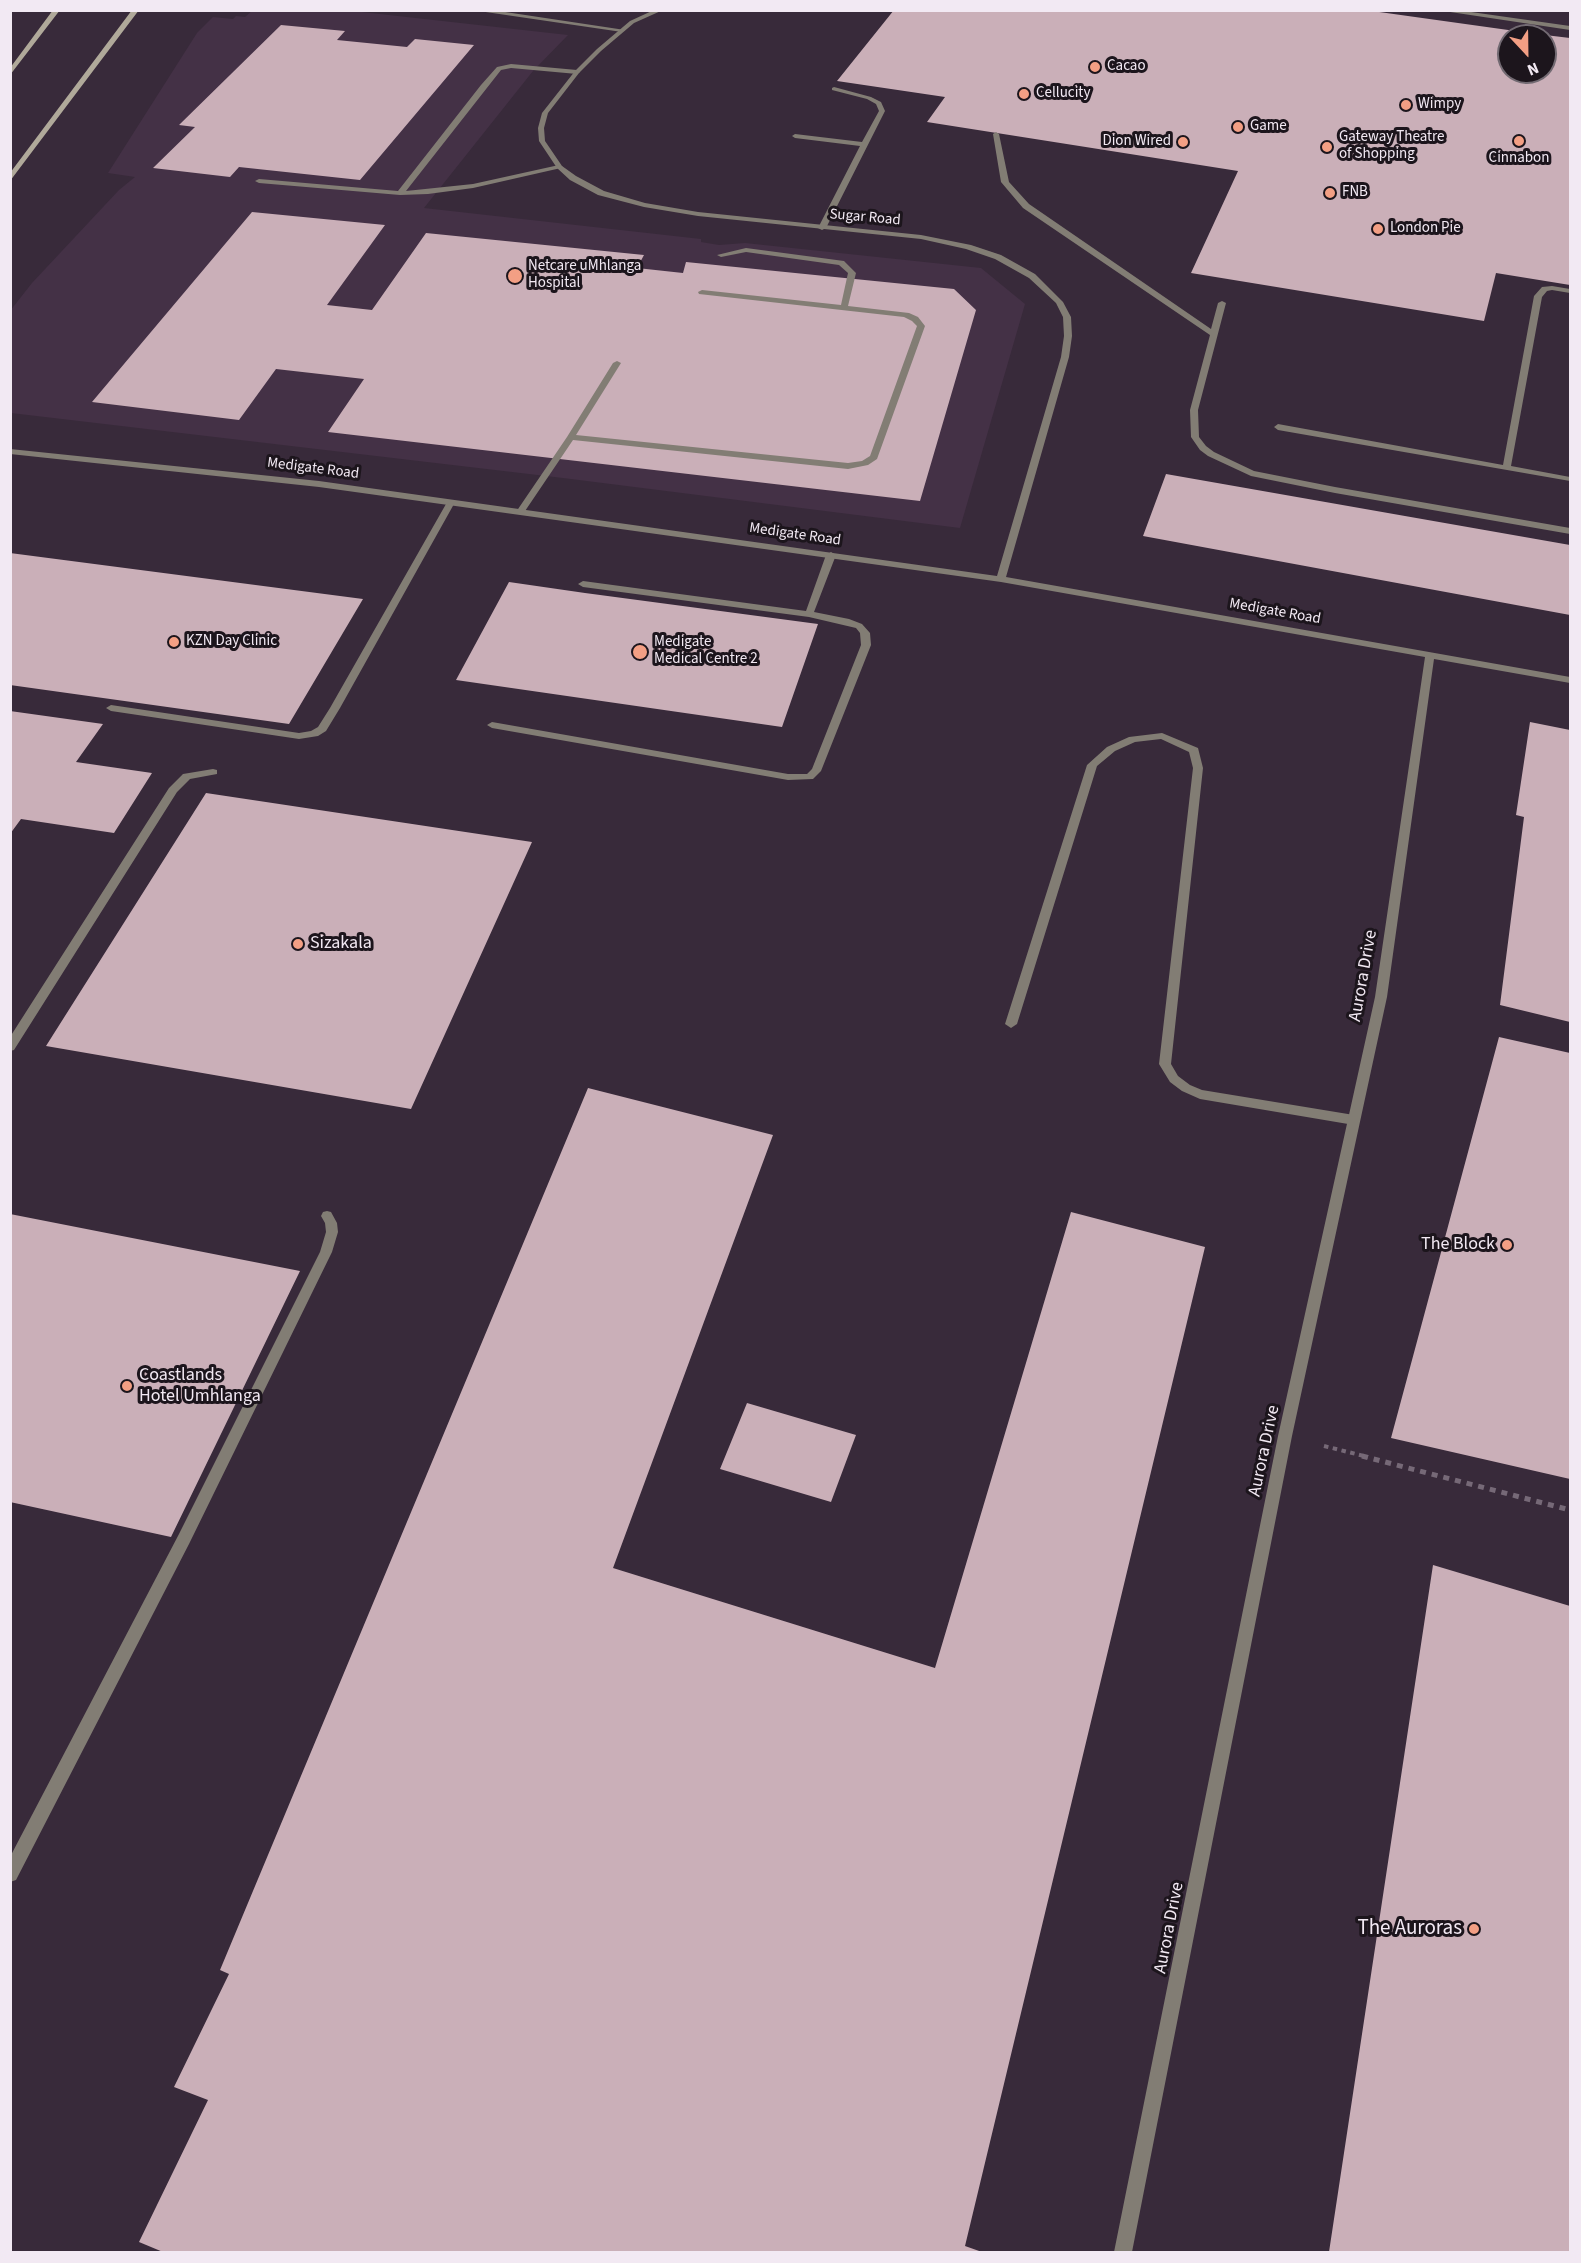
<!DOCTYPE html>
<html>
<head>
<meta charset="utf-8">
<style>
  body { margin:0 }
  #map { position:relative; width:1581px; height:2263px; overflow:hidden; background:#382a3a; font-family:"Source Sans 3",sans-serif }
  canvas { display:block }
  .frame { position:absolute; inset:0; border:12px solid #f2e9f3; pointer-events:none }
  .north { position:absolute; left:1497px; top:24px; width:60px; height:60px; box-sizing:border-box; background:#1c151c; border:2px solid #726a72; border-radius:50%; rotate:158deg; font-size:16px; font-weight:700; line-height:24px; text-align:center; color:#f2e9f3 }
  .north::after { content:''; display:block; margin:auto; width:21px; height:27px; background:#f39f84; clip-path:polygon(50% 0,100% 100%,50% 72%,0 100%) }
</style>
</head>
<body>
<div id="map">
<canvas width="1581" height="2263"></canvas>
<div class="frame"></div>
<div class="north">N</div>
</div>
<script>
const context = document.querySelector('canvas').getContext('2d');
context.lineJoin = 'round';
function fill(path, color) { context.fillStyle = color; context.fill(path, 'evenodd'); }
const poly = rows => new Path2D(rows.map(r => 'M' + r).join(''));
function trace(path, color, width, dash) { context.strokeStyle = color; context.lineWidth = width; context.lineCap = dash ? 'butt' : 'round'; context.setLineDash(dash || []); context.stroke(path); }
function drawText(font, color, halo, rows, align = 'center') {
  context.font = font + ' "Source Sans 3",sans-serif'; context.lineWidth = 6; context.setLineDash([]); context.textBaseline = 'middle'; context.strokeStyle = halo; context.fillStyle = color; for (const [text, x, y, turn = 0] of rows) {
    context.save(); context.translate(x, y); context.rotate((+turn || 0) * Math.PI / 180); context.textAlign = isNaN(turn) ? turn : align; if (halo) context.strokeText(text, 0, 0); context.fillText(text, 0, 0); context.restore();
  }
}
fill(poly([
  [253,10,353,11,568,35,533,71,424,208,701,239,701,242,719,245,745,243,981,268,1025,304,960,528,563,478,11,413,10,311,32,283,119,190,135,177,108,173,197,33,213,17,233,19,236,16,245,17]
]), '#443146');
fill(poly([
  [894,10,1365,10,1544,35,1509,36,1509,72,1545,72,1545,35,1570,38,1570,285,1496,273,1484,321,1191,273,1238,171,927,122,945,97,837,81],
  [281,25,345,31,337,40,407,47,415,39,474,45,360,180,239,167,230,177,153,168,195,127,179,125],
  [252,212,385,225,327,305,372,310,426,233,644,255,637,268,683,273,686,262,954,289,976,310,920,501,328,432,364,379,276,369,239,420,92,402],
  [1166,474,1570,545,1570,615,1143,536],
  [10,553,363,599,289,724,10,685],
  [509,582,585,593,818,624,782,727,456,680],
  [10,711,103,724,76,762,152,773,114,833,21,819,10,834],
  [1530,722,1570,730,1570,1022,1500,1005,1524,817,1516,815],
  [206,793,532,842,411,1109,46,1046],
  [1499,1037,1570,1053,1570,1479,1391,1438],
  [588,1088,773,1135,613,1568,935,1668,1071,1212,1205,1247,965,2246,982,2252,163,2252,139,2242,208,2100,174,2087,229,1974,220,1970],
  [10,1214,300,1271,171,1537,10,1502],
  [747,1403,856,1435,831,1502,720,1469],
  [1433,1565,1570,1606,1570,2252,1329,2252]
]), '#caafb8');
trace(poly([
  [1324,1446,1368,1457]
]), '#766977', 4, [4.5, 4.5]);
trace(poly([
  [1362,1456,1570,1510]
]), '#766977', 5, [6, 6]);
fill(poly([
  [472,10,492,10,625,30,622,32,472,10],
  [1437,10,1457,10,1570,26,1570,30,1437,10],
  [511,64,577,70,580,72,577,74,511,68,501,70,406,191,473,184,559,165,563,167,561,168,473,188,428,194,400,195,259,183,255,181,259,179,398,191,481,85,497,67,511,64],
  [834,87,871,97,881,102,885,111,826,228,822,230,818,228,860,146,795,138,792,136,795,134,862,142,879,111,876,104,867,99,832,90,832,88,834,87],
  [996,132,999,134,1009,182,1029,204,1211,329,1218,303,1222,301,1226,303,1198,410,1199,437,1206,446,1214,452,1254,471,1335,487,1570,528,1570,534,1335,493,1251,476,1208,456,1200,450,1191,437,1190,410,1210,335,1023,208,1001,182,993,134,996,132],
  [746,248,844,261,856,273,848,306,909,313,918,317,925,326,877,459,868,465,848,469,573,440,523,514,517,514,516,512,567,437,613,363,617,361,621,363,576,435,848,463,862,461,870,456,917,326,912,321,904,317,699,294,698,292,702,290,841,305,848,273,839,265,746,252,721,257,717,255,746,248],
  [1552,286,1570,289,1570,293,1552,290,1547,291,1542,297,1511,466,1570,477,1570,481,1278,430,1274,427,1278,424,1503,465,1534,296,1542,287,1552,286],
  [450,501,454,504,340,708,326,731,318,736,299,739,111,711,106,708,111,705,299,733,311,731,318,727,330,708,446,504,450,501],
  [831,552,836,555,814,612,849,619,862,624,870,633,871,645,821,771,813,779,788,780,492,728,487,725,492,722,788,774,807,774,812,769,861,645,860,633,856,628,809,617,583,587,578,584,583,581,806,611,826,555,831,552],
  [1162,733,1198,748,1203,768,1171,1064,1178,1076,1190,1085,1202,1090,1354,1115,1358,1117,1360,1120,1358,1123,1354,1125,1200,1099,1182,1091,1170,1082,1159,1064,1193,768,1189,752,1161,739,1135,742,1115,751,1097,766,1017,1024,1011,1028,1005,1024,1087,765,1107,747,1129,737,1162,733],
  [213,769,217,770,217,774,190,779,177,792,14,1050,10,1051,10,1037,169,788,183,774,213,769],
  [327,1211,331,1212,337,1223,338,1232,332,1252,189,1544,16,1880,10,1882,10,1857,179,1534,320,1252,326,1232,325,1223,321,1216,323,1212,327,1211]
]), '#827d74');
fill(poly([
  [654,10,663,10,634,23,601,51,579,73,548,113,544,128,545,141,562,166,576,176,604,191,645,203,698,212,921,235,971,245,1001,255,1035,274,1063,302,1071,317,1072,336,1069,357,1006,577,1570,677,1570,683,1434,659,1387,997,1292,1436,1132,2252,1114,2252,1278,1436,1375,997,1425,657,1001,582,319,487,10,454,10,449,319,481,997,576,1061,357,1064,336,1063,317,1056,303,1029,278,995,259,966,249,921,239,698,216,644,207,598,195,570,180,557,168,539,141,538,128,542,113,575,71,597,49,630,21,654,10]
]), '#827d74');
fill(poly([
  [53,10,60,10,10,75,10,68,53,10],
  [132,10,139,10,10,181,10,173,132,10]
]), '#b0a99a');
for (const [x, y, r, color] of [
  [1095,67,6,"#f39f84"],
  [1024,94,6,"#f39f84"],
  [1406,105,6,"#f39f84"],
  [1238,127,6,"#f39f84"],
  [1519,141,6,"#f39f84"],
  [1183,142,6,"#f39f84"],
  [1327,147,6,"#f39f84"],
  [1330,193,6,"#f39f84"],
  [1378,229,6,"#f39f84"],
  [515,276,8,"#f39f84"],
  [174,642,6,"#f39f84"],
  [640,652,8,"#f39f84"],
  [298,944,6,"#f39f84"],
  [1507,1245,6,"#f39f84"],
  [127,1386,6,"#f39f84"],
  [1474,1929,6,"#f39f84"]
]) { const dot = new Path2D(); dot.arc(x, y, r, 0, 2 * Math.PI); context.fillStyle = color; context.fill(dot); trace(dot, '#1c151c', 2); }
drawText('15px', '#f2e9f3', '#1c151c', [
  ["Cacao",1107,67],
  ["Cellucity",1036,94],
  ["Wimpy",1418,105],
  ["Game",1250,127],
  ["Gateway Theatre",1339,138],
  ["of Shopping",1339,155],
  ["Dion Wired",1171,142,"right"],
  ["Cinnabon",1519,159,"center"],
  ["FNB",1342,193],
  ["London Pie",1390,229],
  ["Netcare uMhlanga",528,267],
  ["Hospital",528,284],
  ["KZN Day Clinic",186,642],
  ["Medigate",654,643],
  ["Medical Centre 2",654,660]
], 'left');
drawText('15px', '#f2e9f3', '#1c151c', [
  ["Sugar Road",865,218,5],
  ["Medigate Road",313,469,7],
  ["Medigate Road",795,535,8],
  ["Medigate Road",1275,612,10]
]);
drawText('18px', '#f2e9f3', '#1c151c', [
  ["Sizakala",310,944],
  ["The Block",1495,1245,"right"],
  ["Coastlands",139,1376],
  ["Hotel Umhlanga",139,1397]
], 'left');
drawText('18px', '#f2e9f3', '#1c151c', [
  ["Aurora Drive",1364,976,-80],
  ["Aurora Drive",1265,1451,-78],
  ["Aurora Drive",1170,1928,-79]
]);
drawText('21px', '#f2e9f3', '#1c151c', [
  ["The Auroras",1462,1929]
], 'right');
</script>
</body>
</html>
